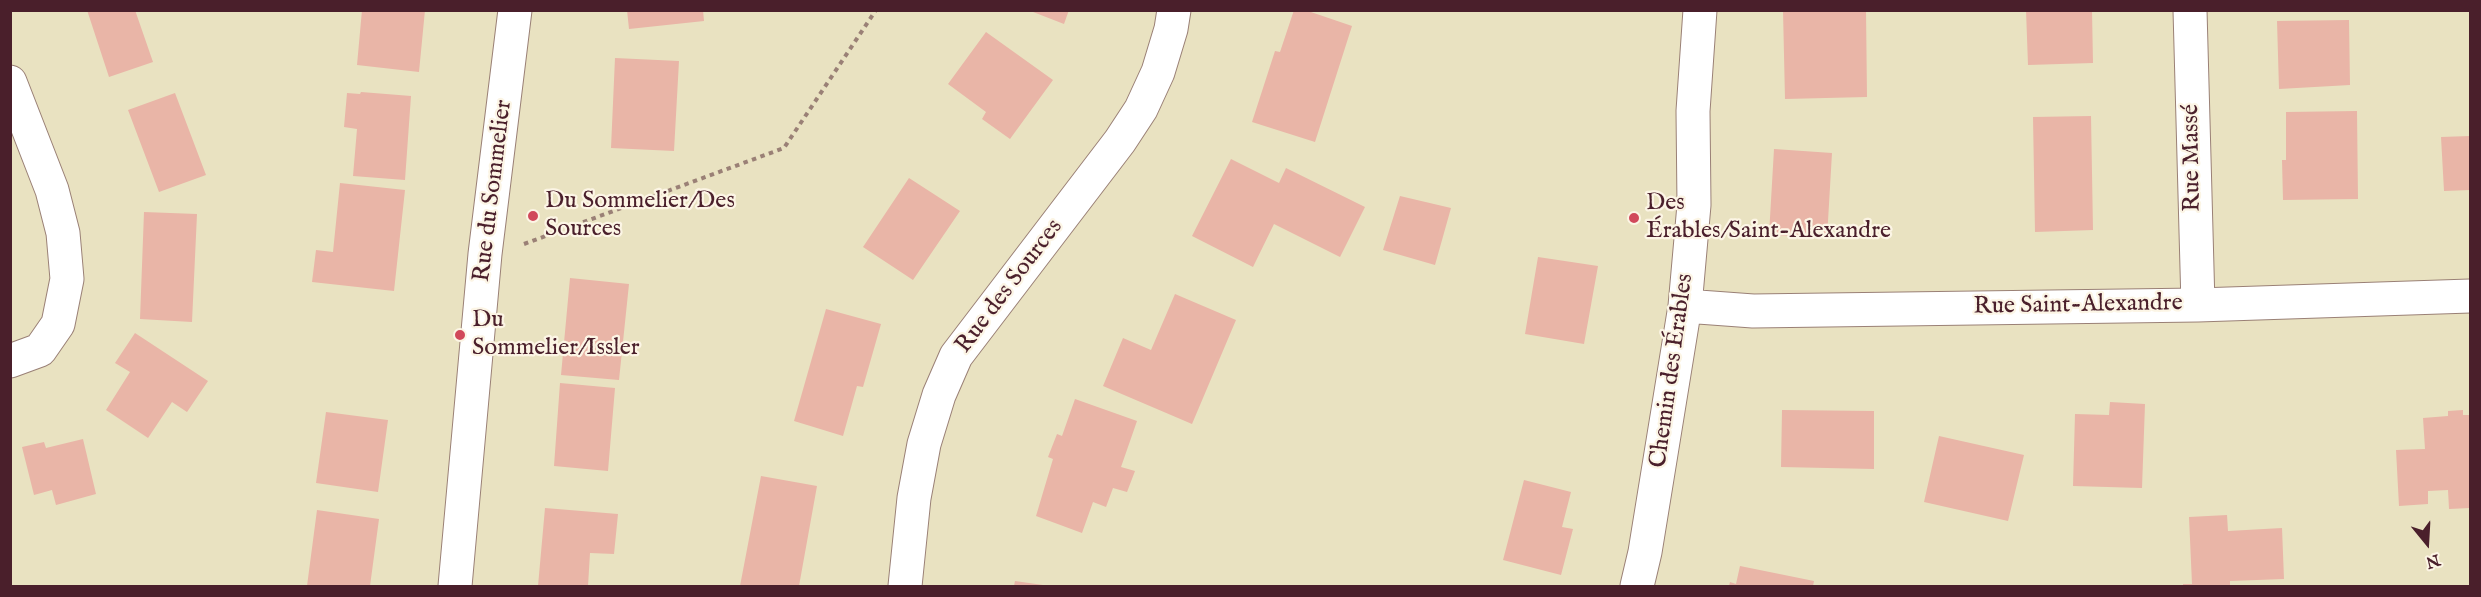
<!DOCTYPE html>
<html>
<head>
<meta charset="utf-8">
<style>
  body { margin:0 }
  #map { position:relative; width:2481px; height:597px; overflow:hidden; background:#e9e2c1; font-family:"IM FELL English",serif }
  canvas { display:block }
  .frame { position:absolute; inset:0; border:12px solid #4a1f2b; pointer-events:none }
  .north { position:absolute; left:2397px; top:513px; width:60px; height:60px; -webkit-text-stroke:4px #fcf5e5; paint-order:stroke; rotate:162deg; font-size:16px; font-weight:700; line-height:24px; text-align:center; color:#4a1f2b }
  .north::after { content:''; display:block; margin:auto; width:21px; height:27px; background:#4a1f2b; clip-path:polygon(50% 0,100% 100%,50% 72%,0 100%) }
</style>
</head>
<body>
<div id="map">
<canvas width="2481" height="597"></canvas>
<div class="frame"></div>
<div class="north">N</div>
</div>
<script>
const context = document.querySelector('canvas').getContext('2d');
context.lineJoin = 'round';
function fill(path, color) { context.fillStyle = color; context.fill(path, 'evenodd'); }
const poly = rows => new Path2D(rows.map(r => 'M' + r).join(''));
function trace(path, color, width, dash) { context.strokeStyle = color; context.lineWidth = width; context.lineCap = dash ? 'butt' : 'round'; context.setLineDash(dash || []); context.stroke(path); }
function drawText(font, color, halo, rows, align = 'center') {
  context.font = font + ' "IM FELL English",serif'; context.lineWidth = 4.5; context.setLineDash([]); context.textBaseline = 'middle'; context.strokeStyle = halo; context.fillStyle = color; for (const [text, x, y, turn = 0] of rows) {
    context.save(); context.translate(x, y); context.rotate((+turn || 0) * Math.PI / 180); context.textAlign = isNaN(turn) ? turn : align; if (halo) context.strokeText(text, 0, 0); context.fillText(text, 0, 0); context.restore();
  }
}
fill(poly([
  [87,10,135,10,153,62,109,77],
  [362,10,425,10,419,72,357,65],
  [627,10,703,10,704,21,629,29],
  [1028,10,1069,10,1064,24],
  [1294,10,1305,10,1352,26,1315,142,1252,122,1275,51,1280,52],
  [1783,10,1866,10,1867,97,1785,99],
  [2026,10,2092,10,2093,63,2028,65],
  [2349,20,2350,85,2279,89,2277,21],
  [986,32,1053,80,1010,139,982,119,986,112,948,84],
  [615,58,679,61,674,151,611,148],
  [361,92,411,96,405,180,353,176,357,129,344,127,347,93,360,94],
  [175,93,206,175,159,192,128,110],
  [2357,111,2358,199,2283,200,2282,160,2286,160,2286,112],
  [2091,116,2093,230,2035,232,2033,117],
  [2470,136,2470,190,2444,191,2441,137],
  [1774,149,1832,153,1827,238,1769,235],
  [1231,159,1279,183,1286,168,1365,207,1340,257,1274,224,1253,267,1192,236],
  [909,178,960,211,913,280,863,247],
  [340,183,405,190,394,291,312,282,316,250,333,252],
  [1400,196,1451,208,1435,265,1383,250],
  [144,212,197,214,192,322,140,319],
  [1538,257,1598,266,1584,344,1525,334],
  [570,278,629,284,619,380,561,375],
  [1175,294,1236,320,1192,424,1103,386,1123,338,1151,350],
  [826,309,881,324,863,387,857,386,843,436,794,421],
  [135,333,208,381,187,412,172,402,148,438,106,410,130,372,115,363],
  [560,383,615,388,608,471,554,466],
  [1075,399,1137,421,1121,467,1135,471,1127,492,1113,488,1106,507,1093,502,1082,533,1036,516,1053,459,1048,457,1057,434,1062,436],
  [2110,402,2145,404,2142,488,2073,486,2075,414,2109,415],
  [1782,410,1874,411,1874,469,1781,467],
  [2463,410,2463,415,2470,415,2470,508,2449,509,2448,490,2428,491,2428,504,2399,506,2396,450,2425,449,2423,418,2448,416,2448,411],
  [326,412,388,420,378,492,316,483],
  [1939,436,2024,455,2008,521,1924,502],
  [83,439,96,494,56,505,52,490,34,495,22,447,44,442,46,448],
  [761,476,817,486,799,586,740,586],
  [1524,480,1571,492,1562,527,1573,529,1561,575,1503,560],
  [545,508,618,514,614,554,590,553,588,586,538,586],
  [317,510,379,519,370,586,307,586],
  [2227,515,2228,531,2282,528,2284,579,2230,581,2230,586,2183,586,2183,584,2192,584,2189,517],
  [1740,566,1814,581,1813,586,1729,586,1730,582,1736,584],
  [1015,581,1043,585,1043,586,1014,586]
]), '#e9b5a7');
const minor = poly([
  [2190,10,2198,305],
  [10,82,52,190,63,233,67,279,58,324,40,350,10,361],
  [1685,306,1753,311,2198,305,2470,296],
  [455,586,485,254,515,10],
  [905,586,914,498,924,444,939,395,956,356,1120,141,1141,109,1158,72,1171,29,1174,10],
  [1637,586,1645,552,1685,306,1694,205,1693,111,1700,10]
]);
trace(minor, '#9a8076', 35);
trace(poly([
  [524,244,784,148,876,10]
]), '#9a8076', 4, [4.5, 4.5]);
trace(minor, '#fff', 33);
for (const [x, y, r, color] of [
  [533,216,6,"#d1495b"],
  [1634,218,6,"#d1495b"],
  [460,335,6,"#d1495b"]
]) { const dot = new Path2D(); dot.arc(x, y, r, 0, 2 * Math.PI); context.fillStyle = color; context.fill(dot); trace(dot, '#fcf5e5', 2); }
drawText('24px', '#4a1f2b', '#fcf5e5', [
  ["Rue Massé",2193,158,-91],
  ["Rue du Sommelier",494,191,-83],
  ["Rue des Sources",1010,287,-53],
  ["Rue Saint-Alexandre",2078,306,-1],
  ["Chemin des Érables",1673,371,-82]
]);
drawText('24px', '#4a1f2b', '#fcf5e5', [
  ["Du Sommelier/Des",545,202],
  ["Sources",545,230],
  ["Des",1646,204],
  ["Érables/Saint-Alexandre",1646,232],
  ["Du",472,321],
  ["Sommelier/Issler",472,349]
], 'left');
</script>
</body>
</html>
